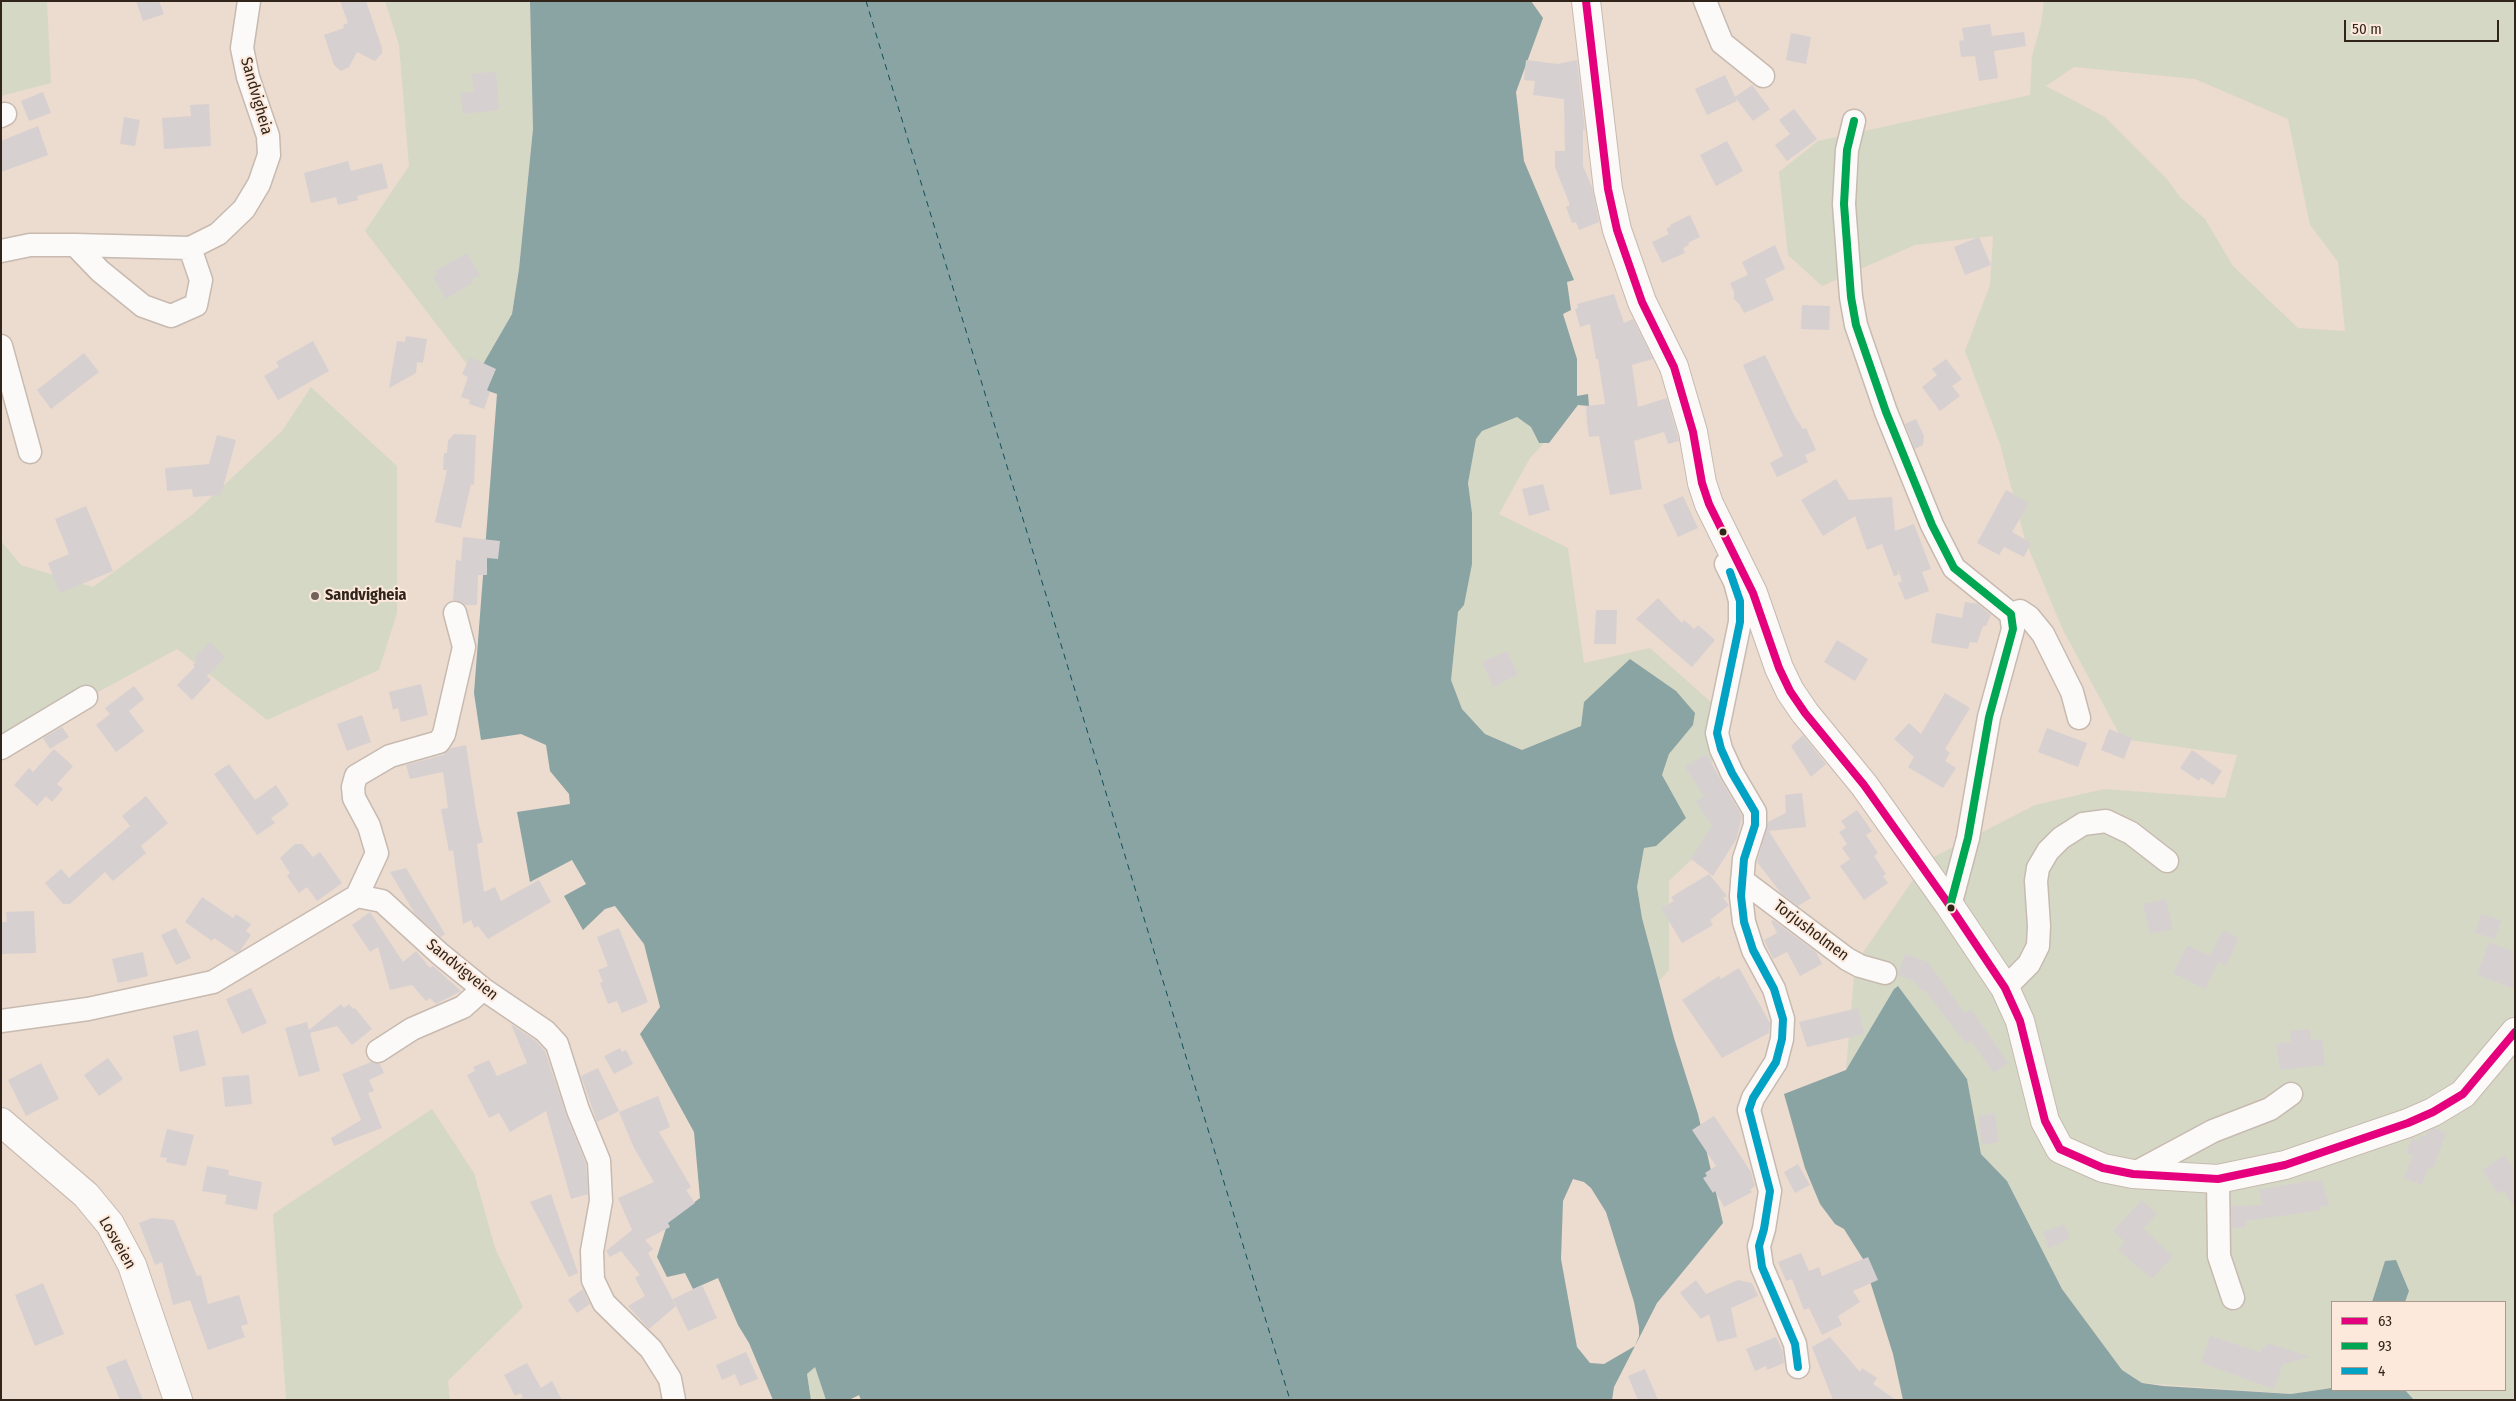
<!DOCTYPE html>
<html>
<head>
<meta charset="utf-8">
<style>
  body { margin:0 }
  #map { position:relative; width:2516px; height:1401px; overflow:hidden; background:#ecdbcf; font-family:"Fira Sans Condensed",sans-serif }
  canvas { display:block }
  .frame { position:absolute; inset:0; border:2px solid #30241b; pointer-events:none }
  .legend { position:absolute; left:2331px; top:1301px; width:175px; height:90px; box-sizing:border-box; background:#fce9db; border:1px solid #aa9a8e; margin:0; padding:6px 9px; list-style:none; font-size:15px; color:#30241b }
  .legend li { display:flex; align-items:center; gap:10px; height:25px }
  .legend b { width:25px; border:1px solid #aa9a8e }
  .scale { position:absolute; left:2344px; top:20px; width:155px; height:22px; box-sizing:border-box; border:2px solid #30241b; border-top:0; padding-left:6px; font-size:15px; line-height:18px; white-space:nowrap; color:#30241b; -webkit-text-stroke:4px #fce9db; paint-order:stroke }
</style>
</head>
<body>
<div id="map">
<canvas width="2516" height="1401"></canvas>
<div class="frame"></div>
<ul class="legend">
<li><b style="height:6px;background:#e5007d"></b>63</li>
<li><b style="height:6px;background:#00a651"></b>93</li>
<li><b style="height:6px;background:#02a2c5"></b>4</li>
</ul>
<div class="scale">50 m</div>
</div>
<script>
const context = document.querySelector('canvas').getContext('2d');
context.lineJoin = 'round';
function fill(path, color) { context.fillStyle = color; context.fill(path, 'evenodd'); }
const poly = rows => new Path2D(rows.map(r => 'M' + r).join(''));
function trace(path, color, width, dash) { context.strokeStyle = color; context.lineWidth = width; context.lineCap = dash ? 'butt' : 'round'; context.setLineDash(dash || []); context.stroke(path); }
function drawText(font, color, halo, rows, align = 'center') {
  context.font = font + ' "Fira Sans Condensed",sans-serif'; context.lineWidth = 4; context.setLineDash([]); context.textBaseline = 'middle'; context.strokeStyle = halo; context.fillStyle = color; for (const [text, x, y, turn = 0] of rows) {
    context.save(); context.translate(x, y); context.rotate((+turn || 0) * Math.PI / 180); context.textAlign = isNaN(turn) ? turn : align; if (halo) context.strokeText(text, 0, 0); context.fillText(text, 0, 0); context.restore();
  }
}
fill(poly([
  [1,1,47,1,51,83,1,96],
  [385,1,530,1,533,129,519,269,512,314,476,376,365,231,409,166,399,45],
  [2044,1,2515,1,2515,1400,2414,1400,2405,1390,2505,1390,2505,1302,2405,1302,2409,1291,2385,1261,2372,1302,2332,1302,2332,1388,2291,1394,2142,1383,2122,1370,2062,1289,2007,1181,1981,1154,1967,1079,1898,986,1894,989,1846,1070,1855,964,1926,861,2035,805,2104,789,2225,798,2237,755,2122,739,2063,630,2025,540,2000,444,1965,351,1990,285,1993,236,1915,245,1822,286,1788,255,1779,172,1818,141,2030,95,2032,56,2041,24],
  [2074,67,2195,79,2288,119,2310,225,2338,262,2345,331,2298,328,2233,266,2205,219,2180,197,2167,179,2105,117,2046,86],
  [311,387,397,466,397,613,379,670,267,720,177,649,1,745,1,541,21,565,93,587,192,515,282,431],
  [1517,417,1531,427,1538,442,1544,443,1530,458,1499,514,1568,548,1584,663,1650,648,1712,703,1713,839,1669,881,1669,970,1659,981,1642,918,1637,887,1644,848,1686,818,1662,775,1669,754,1693,725,1584,702,1581,726,1522,750,1485,734,1462,709,1451,680,1458,612,1464,605,1472,513,1468,483,1475,439,1482,431],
  [432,1109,474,1173,495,1248,523,1307,448,1381,450,1400,286,1400,273,1214],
  [815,1367,826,1400,811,1400,807,1374]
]), '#d6d8c6');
fill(poly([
  [530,1,1531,1,1543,18,1516,92,1524,161,1574,280,1567,282,1571,310,1563,314,1577,359,1577,396,1588,394,1589,406,1578,405,1549,443,1539,443,1531,427,1517,417,1482,431,1476,439,1468,483,1472,513,1472,564,1464,605,1458,612,1451,680,1462,709,1485,734,1522,750,1581,726,1584,702,1630,659,1676,691,1695,713,1693,725,1669,754,1662,775,1686,818,1656,846,1644,848,1637,887,1642,918,1674,1038,1698,1114,1723,1223,1657,1303,1614,1387,1612,1400,861,1400,859,1395,849,1400,826,1400,815,1367,807,1374,811,1400,773,1400,749,1343,738,1325,718,1278,693,1289,685,1273,667,1277,657,1257,668,1222,700,1198,694,1132,640,1034,660,1007,644,944,615,906,605,909,583,930,564,896,586,884,572,860,530,882,517,812,570,804,569,794,550,771,546,745,521,734,481,740,474,693,497,394,471,385,512,314,519,269,533,129],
  [1573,1179,1584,1182,1591,1188,1606,1212,1634,1302,1639,1327,1639,1336,1635,1346,1604,1364,1590,1363,1577,1347,1561,1259,1563,1201],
  [1898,986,1967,1079,1981,1154,2007,1181,2062,1289,2122,1370,2142,1383,2163,1386,2291,1394,2332,1388,2332,1390,2405,1390,2414,1400,1903,1400,1893,1354,1863,1259,1844,1229,1835,1224,1820,1204,1805,1168,1784,1094,1846,1070,1894,989],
  [2396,1260,2409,1291,2405,1302,2372,1302,2385,1261]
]), '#8aa3a3');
trace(poly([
  [866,1,1290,1400]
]), '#0e5056', 1, [6, 5]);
fill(poly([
  [136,1,159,1,164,14,143,21],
  [340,1,366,1,382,48,382,53,375,61,357,52,349,67,341,71,334,65,324,35,344,28,343,25,348,23],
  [1990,24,1992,36,2024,32,2026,46,1994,51,1998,78,1979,81,1975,56,1961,57,1959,41,1964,40,1962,28],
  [1791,33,1811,37,1806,64,1786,60],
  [1526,60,1558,64,1577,60,1585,130,1583,129,1583,166,1592,187,1599,222,1579,230,1576,222,1572,223,1566,207,1570,205,1555,167,1555,151,1565,151,1564,99,1533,95,1535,81,1524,80],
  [496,71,499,110,463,114,460,93,474,92,472,74],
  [1725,75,1737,101,1707,115,1695,89],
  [1752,85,1770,109,1753,121,1735,97],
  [43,92,51,113,29,121,21,101],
  [209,104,211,146,164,149,162,118,191,116,190,105],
  [1794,109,1817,139,1787,161,1775,145,1790,134,1779,120],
  [124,117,140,120,135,146,120,144],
  [38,126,48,155,1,172,1,141],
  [1727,141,1743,171,1716,186,1700,155],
  [348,161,351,171,382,163,388,188,357,196,358,200,338,205,336,197,311,203,304,173],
  [1690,215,1700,237,1688,243,1689,245,1683,248,1685,253,1662,263,1652,242,1669,234,1666,229,1671,226,1670,225],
  [1979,237,1991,265,1965,275,1954,247],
  [1775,245,1785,269,1765,279,1774,300,1744,313,1740,305,1734,299,1734,292,1730,283,1748,275,1742,262],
  [467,253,480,275,471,280,472,283,446,299,433,277,437,274,435,271],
  [1614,294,1624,323,1633,319,1653,359,1632,365,1638,407,1667,398,1679,441,1668,444,1664,432,1634,441,1642,489,1610,495,1599,436,1589,437,1587,423,1586,406,1605,404,1598,359,1596,359,1590,324,1580,327,1575,309,1578,308,1577,304],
  [1802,305,1830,306,1829,330,1801,329],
  [406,336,427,339,423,363,417,362,416,373,389,388,397,341,405,342],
  [313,341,329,371,278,400,264,376,279,367,276,362],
  [84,353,99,372,51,409,37,390],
  [1765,355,1795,417,1803,429,1806,428,1816,450,1805,455,1808,462,1777,477,1770,463,1783,456,1743,365],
  [470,357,496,369,487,390,490,392,484,409,469,404,470,400,461,397,468,377,462,374],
  [1946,359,1962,379,1952,386,1960,396,1940,411,1922,387,1937,375,1932,369],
  [1916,419,1924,436,1923,445,1915,449,1905,424],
  [454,434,476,435,474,485,471,484,461,528,435,522,447,470,443,470,444,453,447,453,448,441],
  [217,435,236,440,221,495,193,497,192,489,167,491,165,468,209,464],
  [1836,479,1849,500,1892,497,1895,531,1914,524,1922,545,1931,569,1922,572,1929,591,1905,600,1898,583,1902,581,1898,570,1898,575,1894,576,1882,544,1867,550,1855,516,1823,536,1801,500],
  [1543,484,1550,510,1529,516,1522,489],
  [2006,490,2029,503,2012,532,2031,543,2024,557,2004,547,1999,555,1977,543],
  [1683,496,1698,528,1678,537,1663,505],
  [86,506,113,571,60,593,48,563,69,554,55,519],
  [463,537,500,541,498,559,487,558,487,575,478,575,477,605,465,605,459,601,453,600,456,560,461,561],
  [1658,598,1682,623,1684,620,1694,629,1698,625,1715,640,1692,667,1636,619],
  [1965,602,1978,604,1991,615,1986,626,1983,626,1977,643,1970,642,1968,649,1931,643,1936,613,1962,618],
  [1596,610,1617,610,1616,644,1594,644],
  [1837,640,1868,659,1855,681,1824,662],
  [210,642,225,657,207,676,211,680,192,700,177,685,195,667,193,665,197,661,194,658],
  [1507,651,1518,675,1493,687,1482,662],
  [421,684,428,715,401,722,398,708,393,710,389,692],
  [134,686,144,699,129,711,144,731,116,752,96,725,110,714,105,708],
  [1945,693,1970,708,1945,749,1950,753,1945,761,1956,768,1943,788,1908,767,1914,757,1894,739,1909,723,1921,734],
  [362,715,371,742,347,751,337,724],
  [62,727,69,737,50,749,43,738],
  [2047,728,2087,743,2078,767,2038,752],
  [2109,729,2132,738,2124,759,2101,750],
  [1803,735,1826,764,1811,777,1791,746],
  [466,745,477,816,483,842,477,844,484,892,495,887,501,901,539,880,551,902,488,939,478,926,474,928,471,920,463,924,453,850,449,851,441,809,448,808,443,772,410,779,406,765,443,755,451,748],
  [54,749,73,766,57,784,63,789,52,802,46,796,37,806,14,785,29,768,33,772],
  [2192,750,2222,771,2213,785,2201,777,2199,781,2180,768],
  [1706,754,1742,816,1737,838,1713,876,1691,859,1712,826,1696,802,1704,796,1685,767],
  [229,764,255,800,276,785,289,805,271,818,275,823,257,835,214,774],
  [1802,793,1806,827,1769,831,1811,898,1798,906,1781,893,1757,862,1768,822,1786,813,1785,795],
  [146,796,168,823,141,846,146,853,113,881,105,872,70,904,63,904,45,883,61,869,69,878,115,839,130,826,122,816],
  [1857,810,1872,831,1866,835,1878,853,1874,856,1886,874,1883,876,1888,883,1864,900,1840,866,1850,859,1842,848,1847,844,1839,832,1846,828,1841,821],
  [295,844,302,844,313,857,320,852,342,883,317,901,307,887,299,893,287,876,290,873,280,858],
  [406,868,445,934,441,937,415,914,390,872],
  [1709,874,1727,896,1723,898,1729,905,1710,920,1713,925,1682,943,1661,908,1674,901,1671,897],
  [202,897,233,918,236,914,251,924,246,931,251,935,240,951,236,953,214,938,212,941,185,922],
  [2166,899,2173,929,2150,934,2143,904],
  [34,911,36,953,1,954,1,922,7,922,6,912],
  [370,912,403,962,416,951,430,968,433,966,461,991,436,1004,430,998,426,1001,412,985,390,990,378,947,370,952,352,925],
  [2481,914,2501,920,2495,939,2475,933],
  [1773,920,1816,952,1822,964,1800,976,1787,952,1773,959,1764,940,1777,933,1771,921],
  [176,928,191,958,176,965,161,935],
  [619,928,648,1002,622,1013,617,1001,608,1004,600,983,603,982,598,970,608,966,597,937],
  [2223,930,2239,938,2226,966,2218,962,2205,989,2173,973,2187,945,2210,956],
  [2489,942,2515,952,2515,989,2477,975],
  [143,952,148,976,118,983,112,959],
  [1905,954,1928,962,1965,1014,1971,1009,2008,1063,1994,1073,1971,1041,1966,1044,1924,989,1922,991,1914,981,1898,975],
  [1739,968,1770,1023,1769,1033,1722,1058,1682,1000,1719,976,1721,979],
  [251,988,267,1023,242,1034,226,999],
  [341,1004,344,1008,349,1004,353,1009,355,1008,372,1029,352,1045,337,1026,310,1033,320,1071,299,1077,285,1028,307,1022,309,1030],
  [1858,1008,1864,1034,1807,1047,1799,1022],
  [511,1024,536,1041,545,1051,566,1114,586,1164,588,1194,571,1199,546,1111,510,1132,499,1113,489,1118,467,1075,475,1071,473,1067,489,1060,497,1076,527,1063],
  [2310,1029,2311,1040,2322,1039,2325,1065,2280,1070,2276,1044,2291,1042,2290,1031],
  [198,1030,206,1065,180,1072,173,1036],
  [620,1048,622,1052,626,1050,633,1064,614,1074,604,1056],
  [108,1058,123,1079,99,1096,84,1075],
  [371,1062,380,1064,384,1073,369,1080,374,1091,368,1093,382,1128,334,1146,331,1138,361,1120,342,1074],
  [41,1063,59,1099,26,1116,8,1080],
  [598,1068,619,1111,597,1122,581,1076],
  [249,1075,252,1104,225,1107,222,1077],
  [658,1096,670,1127,659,1132,691,1187,686,1190,695,1203,668,1223,670,1227,645,1240,653,1249,648,1253,676,1306,649,1329,628,1306,645,1296,635,1278,640,1275,621,1251,610,1257,606,1251,632,1230,618,1198,654,1182,634,1148,619,1112],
  [1995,1113,1999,1142,1982,1145,1978,1116],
  [1714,1116,1751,1172,1755,1186,1750,1190,1752,1192,1724,1207,1715,1191,1713,1193,1703,1178,1707,1176,1705,1173,1716,1166,1692,1130],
  [2434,1128,2446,1133,2433,1169,2429,1167,2422,1185,2404,1178,2413,1155,2406,1153,2412,1138,2418,1141,2421,1135,2425,1137,2427,1132],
  [167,1129,194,1135,186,1166,166,1162,167,1158,160,1157],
  [2505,1155,2515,1171,2515,1208,2503,1190,2498,1194,2482,1170],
  [1798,1164,1810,1185,1795,1193,1784,1172],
  [207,1166,229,1170,228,1175,262,1182,257,1210,225,1204,227,1195,202,1191],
  [2313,1180,2313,1182,2322,1180,2329,1205,2320,1207,2321,1210,2246,1221,2246,1227,2232,1228,2231,1206,2262,1205,2259,1190],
  [551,1194,578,1273,569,1277,530,1202],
  [2142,1200,2157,1214,2143,1229,2173,1256,2152,1279,2118,1250,2125,1242,2113,1231],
  [152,1218,174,1220,197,1276,201,1275,208,1304,239,1295,248,1324,241,1326,245,1337,208,1350,190,1300,173,1305,162,1262,155,1265,139,1223],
  [2064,1224,2070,1239,2049,1248,2043,1232],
  [1801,1253,1809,1271,1819,1267,1822,1276,1868,1257,1878,1280,1853,1291,1860,1302,1838,1316,1842,1325,1822,1335,1809,1308,1804,1310,1792,1279,1786,1281,1778,1262],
  [1696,1280,1706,1294,1738,1280,1752,1283,1758,1296,1731,1308,1737,1337,1717,1342,1709,1314,1701,1319,1680,1293],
  [43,1283,64,1334,35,1346,15,1295],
  [702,1285,717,1318,688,1331,673,1299],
  [583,1289,590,1304,577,1313,568,1300],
  [2210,1336,2260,1352,2268,1343,2310,1357,2283,1364,2274,1389,2201,1363],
  [1776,1337,1783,1352,1784,1363,1767,1370,1766,1366,1755,1371,1746,1349],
  [1830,1337,1860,1372,1862,1368,1877,1378,1873,1384,1896,1400,1833,1400,1812,1347],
  [746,1352,758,1379,740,1386,735,1374,722,1380,716,1365],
  [126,1359,143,1400,120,1400,106,1367],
  [527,1363,541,1388,552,1381,562,1400,518,1400,523,1397,521,1393,515,1396,504,1375],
  [1645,1369,1658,1400,1638,1400,1628,1376]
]), '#d7d0d1');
const street = poly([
  [1705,1,1722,43,1763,76],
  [1,116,5,114],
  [1854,121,1847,150,1844,204,1851,297,1856,325,1886,412,1932,525,1954,568,2011,614,2013,629,1989,717,1968,838,1950,906],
  [75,245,190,248],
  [1,251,30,245,75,245,100,271,143,306,171,316,196,305,201,280,190,248,218,234,244,209,259,184,269,155,268,136,248,77,242,48,249,1],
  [1,346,30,452],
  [1726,564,1735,582,1740,601,1740,622,1717,733,1721,749,1732,773,1755,812,1755,825,1744,859,1741,896,1744,922,1753,950,1774,989,1783,1019,1782,1039,1776,1062,1753,1098,1749,1110,1770,1191,1764,1229,1759,1246,1762,1267,1795,1344,1798,1367],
  [2011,614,2020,611,2029,617,2043,634,2072,692,2079,718],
  [1,748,86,697],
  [1742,880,1847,959,1860,966,1885,973],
  [357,896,377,853,369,826,354,798,353,787,356,776,390,756,439,742,444,734,464,647,455,613],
  [2005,988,2029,964,2038,946,2039,926,2036,881,2038,868,2048,851,2061,838,2083,824,2106,821,2131,833,2167,861],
  [1,1021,88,1009,213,982,357,896,382,901,440,954,483,989,545,1031,557,1044,578,1110,599,1161,601,1201,592,1251,593,1280,604,1303,651,1349,670,1379,674,1400],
  [378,1051,412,1029,463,1007,483,989],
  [2133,1174,2213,1131,2270,1109,2291,1094],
  [2218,1179,2219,1256,2233,1298]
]);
const secondary = poly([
  [1586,1,1608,189,1617,230,1642,302,1674,367,1693,432,1702,483,1709,504,1753,593,1779,668,1790,691,1805,713,1864,785,1950,906,2005,988,2020,1021,2045,1121,2060,1149,2103,1168,2133,1174,2218,1179,2285,1165,2408,1123,2433,1112,2463,1094,2515,1032],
  [1,1122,86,1195,110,1224,132,1265,178,1400]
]);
trace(street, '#c7bab0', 25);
trace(secondary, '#c7bab0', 30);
trace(street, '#fcfaf8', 22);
trace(secondary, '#fcfaf8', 28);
trace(poly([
  [1586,1,1608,189,1617,230,1642,302,1674,367,1693,432,1702,483,1709,504,1753,593,1779,668,1790,691,1805,713,1864,785,1950,906,2005,988,2020,1021,2045,1121,2060,1149,2103,1168,2133,1174,2218,1179,2285,1165,2408,1123,2433,1112,2463,1094,2515,1032]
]), '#e5007d', 8);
trace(poly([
  [1854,121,1847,150,1844,204,1851,297,1856,325,1886,412,1932,525,1954,568,2011,614,2013,629,1989,717,1968,838,1950,906]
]), '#00a651', 8);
trace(poly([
  [1730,572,1740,601,1740,622,1717,733,1721,749,1732,773,1755,812,1755,825,1744,859,1741,896,1744,922,1753,950,1774,989,1783,1019,1782,1039,1776,1062,1753,1098,1749,1110,1770,1191,1764,1229,1759,1246,1762,1267,1795,1344,1798,1367]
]), '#02a2c5', 8);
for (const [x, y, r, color] of [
  [1723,532,4.5,"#30241b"],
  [315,596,5,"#72645a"],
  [1951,908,4.5,"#30241b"]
]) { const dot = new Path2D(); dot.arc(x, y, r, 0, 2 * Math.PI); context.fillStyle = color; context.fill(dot); trace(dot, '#fce9db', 2); }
drawText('16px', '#30241b', '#fce9db', [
  ["Sandvigheia",256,96,74],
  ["Torjusholmen",1811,931,37],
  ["Sandvigveien",462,970,39],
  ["Losveien",117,1243,60]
]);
drawText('bold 16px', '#30241b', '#fce9db', [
  ["Sandvigheia",325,596]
], 'left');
</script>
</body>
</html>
